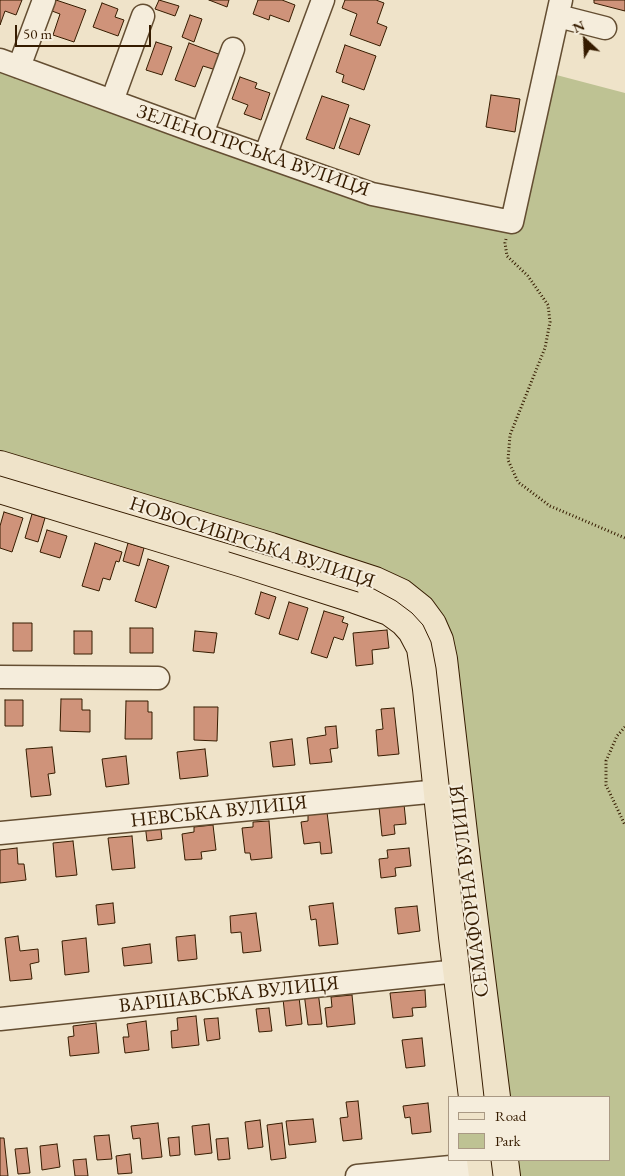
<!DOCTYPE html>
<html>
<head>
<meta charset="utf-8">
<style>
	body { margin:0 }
	#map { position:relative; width:625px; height:1176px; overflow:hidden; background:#efe3c9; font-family:"EB Garamond",serif }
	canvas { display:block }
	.legend { position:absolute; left:448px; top:1096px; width:162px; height:65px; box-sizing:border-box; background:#f5eddc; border:1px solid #a99984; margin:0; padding:6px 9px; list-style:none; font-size:15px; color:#361c00 }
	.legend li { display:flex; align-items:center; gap:10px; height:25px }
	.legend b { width:25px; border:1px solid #a99984 }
	.north { position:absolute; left:560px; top:15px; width:50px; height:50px; -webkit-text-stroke:4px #f5eddc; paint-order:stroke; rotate:335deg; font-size:14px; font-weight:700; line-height:20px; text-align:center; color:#361c00 }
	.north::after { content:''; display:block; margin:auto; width:18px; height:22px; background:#361c00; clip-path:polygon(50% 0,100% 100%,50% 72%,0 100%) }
	.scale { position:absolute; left:15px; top:25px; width:136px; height:22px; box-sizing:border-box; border:2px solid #361c00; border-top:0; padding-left:6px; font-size:15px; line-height:18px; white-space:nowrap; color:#361c00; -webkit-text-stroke:4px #f5eddc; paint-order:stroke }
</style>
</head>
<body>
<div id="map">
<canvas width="625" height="1176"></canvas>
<ul class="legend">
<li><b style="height:6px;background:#efe3c9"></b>Road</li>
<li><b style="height:14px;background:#bec293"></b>Park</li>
</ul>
<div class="north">N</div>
<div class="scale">50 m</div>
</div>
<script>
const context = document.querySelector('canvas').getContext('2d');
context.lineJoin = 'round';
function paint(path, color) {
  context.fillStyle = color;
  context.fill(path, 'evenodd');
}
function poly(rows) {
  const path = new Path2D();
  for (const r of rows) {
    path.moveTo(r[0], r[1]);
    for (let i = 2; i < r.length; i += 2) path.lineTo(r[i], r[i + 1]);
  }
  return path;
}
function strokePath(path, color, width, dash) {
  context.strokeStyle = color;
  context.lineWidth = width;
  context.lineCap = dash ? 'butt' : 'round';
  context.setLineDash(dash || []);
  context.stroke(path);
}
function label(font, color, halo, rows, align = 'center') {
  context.font = font + ' "EB Garamond",serif';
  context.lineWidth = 4;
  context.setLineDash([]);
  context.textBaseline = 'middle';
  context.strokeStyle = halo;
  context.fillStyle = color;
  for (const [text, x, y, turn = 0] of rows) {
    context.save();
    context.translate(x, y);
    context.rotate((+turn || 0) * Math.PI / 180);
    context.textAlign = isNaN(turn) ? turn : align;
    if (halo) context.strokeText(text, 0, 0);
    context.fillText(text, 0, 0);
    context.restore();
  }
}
const green = poly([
	[0,60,202,134,512,222,545,72,625,93,625,1176,472,1176,470,1160,609,1160,609,1097,464,1097,418,662,389,611,0,489]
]);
const building = poly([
	[0,0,22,0,16,15,5,11,0,25,0,0],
	[56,0,86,10,74,42,53,35,60,14,52,11,56,0],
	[159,0,179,6,175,16,155,9,159,0],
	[209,0,229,0,227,7,209,0],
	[258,0,282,0,295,5,289,22,270,15,269,20,253,14,258,0],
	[345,0,376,0,384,3,377,23,387,27,380,46,350,35,357,14,342,8,345,0],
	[594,0,625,0,625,11,594,3,594,0],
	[102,3,118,9,115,17,124,20,118,36,93,27,102,3],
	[190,15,202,19,194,42,182,37,190,15],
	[156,42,172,47,162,75,146,70,156,42],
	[189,43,221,55,216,70,203,66,195,87,175,80,189,43],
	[345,45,376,56,364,90,342,82,344,75,336,72,345,45],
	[240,77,257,83,255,88,270,93,261,120,244,114,248,105,232,99,240,77],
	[491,95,520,99,515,132,486,127,491,95],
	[322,96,349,105,334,149,306,139,322,96],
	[350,118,370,125,359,155,339,148,350,118],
	[4,512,23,518,12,552,0,548,0,526,4,512],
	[32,514,45,518,38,542,25,538,32,514],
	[47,530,67,536,60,558,40,552,47,530],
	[95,543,122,552,119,562,116,561,110,580,103,578,99,591,82,586,95,543],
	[128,543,144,548,139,566,123,561,128,543],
	[148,559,169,566,156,608,135,601,148,559],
	[261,592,276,597,269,619,255,614,261,592],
	[289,602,308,608,298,640,279,634,289,602],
	[324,611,344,617,342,622,348,624,343,640,334,637,327,658,311,653,324,611],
	[13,623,32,623,32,651,13,651,13,623],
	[130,628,153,628,153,653,130,653,130,628],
	[387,630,389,648,372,650,373,664,356,666,353,633,387,630],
	[74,631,92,631,92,654,74,654,74,631],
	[195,631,217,633,214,653,193,651,195,631],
	[61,699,82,699,82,710,90,710,90,732,60,731,61,699],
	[5,700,23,700,23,726,5,726,5,700],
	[126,701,148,701,148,712,152,712,152,739,125,739,126,701],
	[194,707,218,707,217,741,194,740,194,707],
	[394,708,399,754,378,756,376,730,383,729,381,709,394,708],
	[336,726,338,748,330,749,332,762,310,764,307,738,326,735,325,727,336,726],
	[292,739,295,765,273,767,270,742,292,739],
	[52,747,55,773,48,774,51,795,31,797,26,749,52,747],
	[205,749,208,776,180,779,177,752,205,749],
	[126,756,129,784,106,787,102,759,126,756],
	[404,804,406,824,394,825,395,834,382,836,379,807,404,804],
	[327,812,332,853,321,854,320,842,304,844,301,822,308,821,308,814,327,812],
	[269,821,272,858,251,860,250,853,245,853,242,828,253,827,253,822,269,821],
	[160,822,162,839,147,841,145,824,160,822],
	[213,825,216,850,201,852,202,859,185,860,182,834,194,832,194,827,213,825],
	[132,836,135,868,112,870,108,838,132,836],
	[73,841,77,875,56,877,53,843,73,841],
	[17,848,18,864,24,864,26,880,0,883,0,850,17,848],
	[409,848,411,866,395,868,396,876,381,878,379,859,388,858,387,850,409,848],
	[113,903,115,923,98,925,96,905,113,903],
	[333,903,338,944,319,946,316,919,311,920,309,906,333,903],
	[417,906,420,931,398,934,395,908,417,906],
	[256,913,261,951,243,953,241,932,231,933,230,916,256,913],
	[195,935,197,959,178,961,176,937,195,935],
	[18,936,20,951,38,949,39,962,30,964,32,979,10,981,5,938,18,936],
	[86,938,89,972,65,975,62,941,86,938],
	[150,944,152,963,124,966,122,948,150,944],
	[425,990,426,1007,412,1008,413,1016,393,1018,390,993,425,990],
	[318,991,322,1024,308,1025,304,993,318,991],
	[352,995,355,1024,327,1027,325,1008,332,1007,331,997,352,995],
	[299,997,302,1024,286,1026,283,999,299,997],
	[269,1008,272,1031,259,1032,256,1009,269,1008],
	[196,1016,199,1045,172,1048,171,1031,178,1030,177,1018,196,1016],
	[218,1018,220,1039,207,1041,204,1019,218,1018],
	[146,1021,149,1050,125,1053,123,1037,129,1037,127,1024,146,1021],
	[96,1023,99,1053,70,1056,68,1037,74,1036,73,1026,96,1023],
	[422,1038,425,1066,406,1068,402,1040,422,1038],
	[358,1101,362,1139,343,1141,340,1118,348,1117,346,1102,358,1101],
	[428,1103,431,1132,412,1134,410,1117,405,1118,403,1106,428,1103],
	[313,1119,316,1142,289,1145,286,1121,313,1119],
	[260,1120,263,1147,248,1149,245,1122,260,1120],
	[158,1123,162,1157,142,1159,140,1138,133,1139,131,1126,158,1123],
	[282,1123,286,1158,271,1160,267,1125,282,1123],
	[209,1124,212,1153,195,1155,192,1126,209,1124],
	[109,1135,112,1159,97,1160,94,1136,109,1135],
	[179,1137,180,1155,170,1156,168,1138,179,1137],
	[0,1138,4,1138,8,1176,0,1176,0,1138],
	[228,1138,230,1159,218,1160,216,1139,228,1138],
	[57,1144,60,1167,42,1170,40,1146,57,1144],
	[27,1148,30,1173,18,1174,15,1149,27,1148],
	[130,1154,132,1173,118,1174,116,1156,130,1154],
	[86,1159,88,1176,75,1176,73,1160,86,1159]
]);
const path = poly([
	[506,239,505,243,507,256,528,276,548,305,550,322,545,348,510,435,508,460,518,482,550,506,625,538],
	[625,727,617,736,606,761,606,785,625,825]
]);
const minor = poly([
	[558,16,605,28],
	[0,60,202,134,372,194,512,222,561,0],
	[19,67,44,0],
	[112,101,143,16],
	[202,134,233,49],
	[265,156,323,0],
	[0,677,158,678],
	[0,833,439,791],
	[0,1019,458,971],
	[357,1176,482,1164]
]);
const major = poly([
	[0,465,271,547,375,581,401,593,421,609,432,624,439,640,443,659,466,859,496,1097],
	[0,489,243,563,355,599,389,611,404,622,412,631,421,648,427,689,453,937,473,1097],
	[481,1160,483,1176],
	[504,1160,506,1176]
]);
const tram = poly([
	[0,476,293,563,374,589,396,601,412,613,423,625,431,642,436,668,484,1097],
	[229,552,358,592],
	[491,1160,493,1176]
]);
const streetNames = [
	["ЗЕЛЕНОГІРСЬКА ВУЛИЦЯ",253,151,19],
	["НОВОСИБІРСЬКА ВУЛИЦЯ",252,543,18],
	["НЕВСЬКА ВУЛИЦЯ",219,812,-6],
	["СЕМАФОРНА ВУЛИЦЯ",470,891,-97],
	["ВАРШАВСЬКА ВУЛИЦЯ",229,995,-6]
];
paint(green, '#bec293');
paint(building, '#cf937a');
strokePath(building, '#361c00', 1);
strokePath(minor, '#644e32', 25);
strokePath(major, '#361c00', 30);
strokePath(path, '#361c00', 3, [1, 2.5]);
strokePath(minor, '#f5eddc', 22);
strokePath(major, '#efe3c9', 28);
strokePath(tram, '#361c00', 1);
label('20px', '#361c00', '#f5eddc', streetNames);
</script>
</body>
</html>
